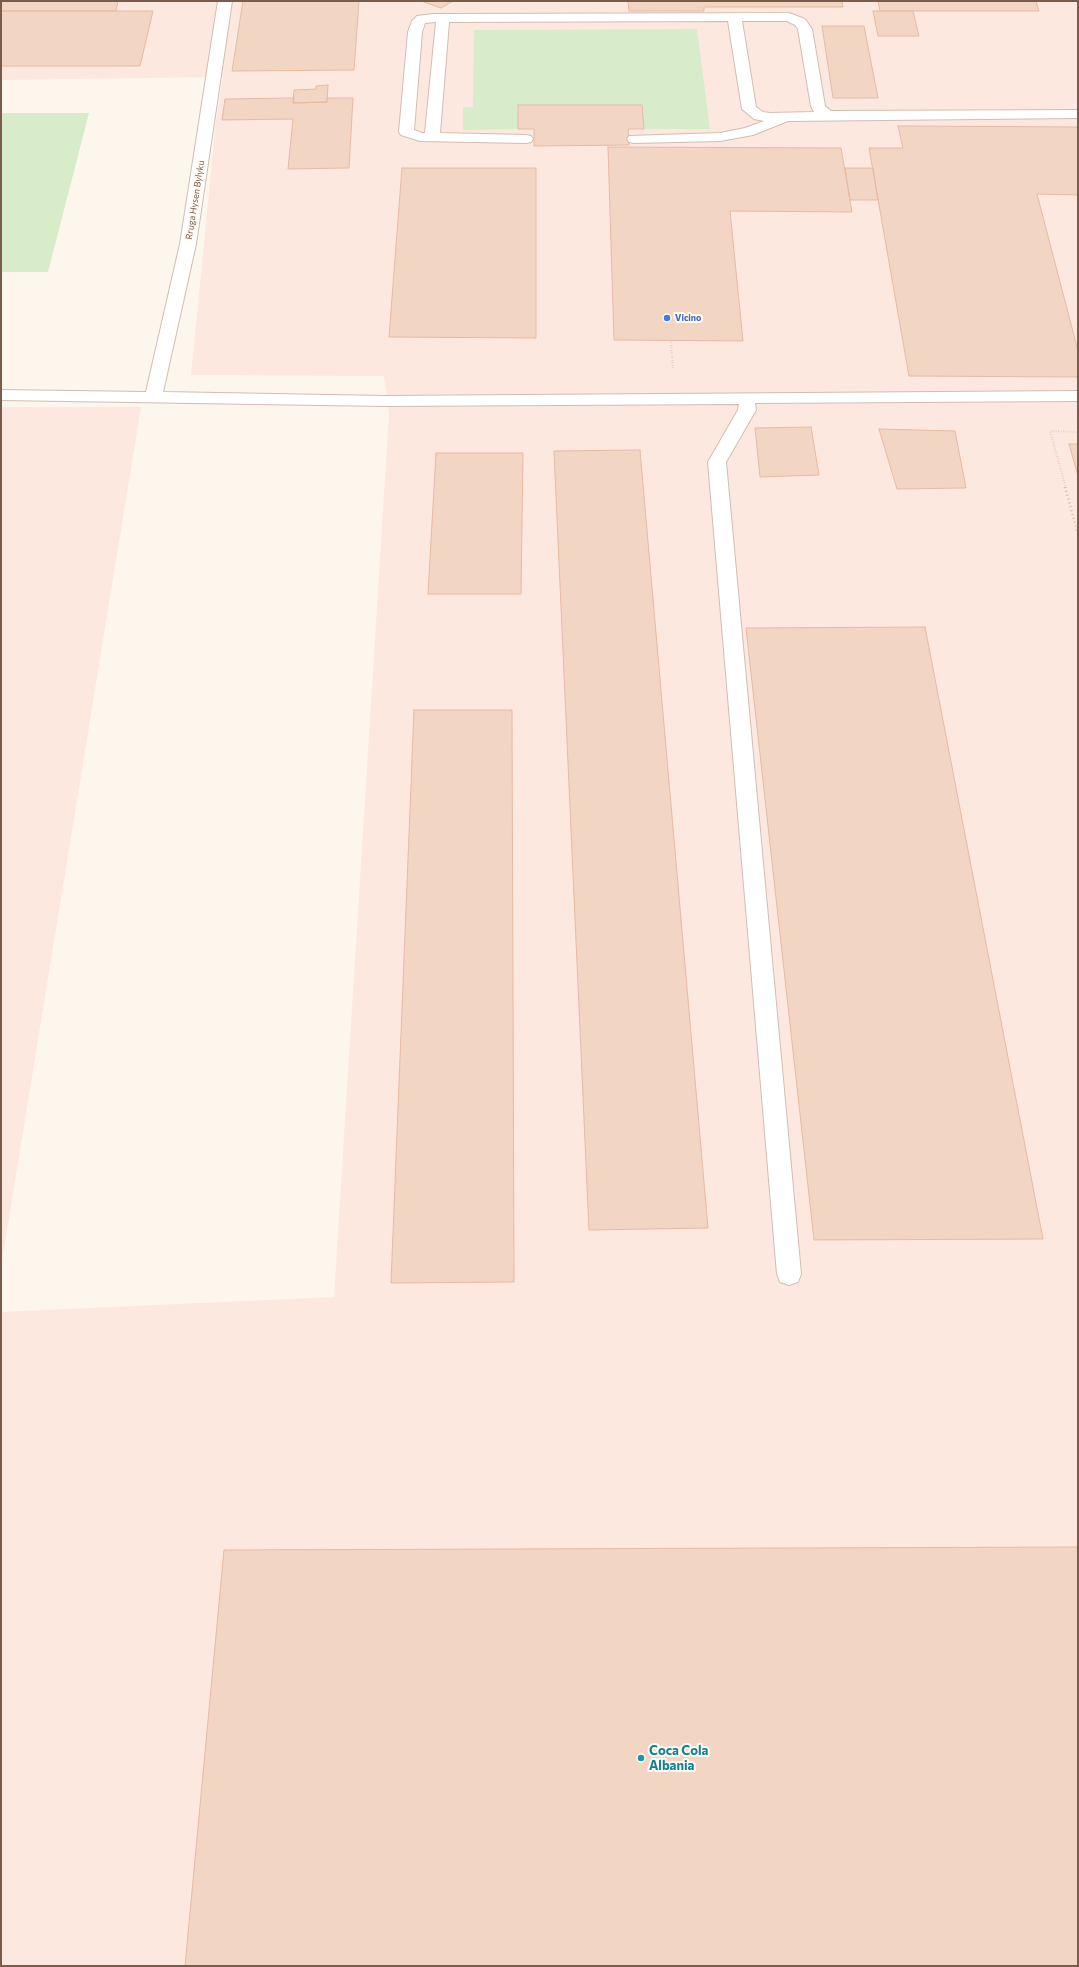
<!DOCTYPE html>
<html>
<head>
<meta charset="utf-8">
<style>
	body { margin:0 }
	#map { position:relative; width:1079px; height:1967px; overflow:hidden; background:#fdf6ec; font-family:Commissioner,sans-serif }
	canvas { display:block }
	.frame { position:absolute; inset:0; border:2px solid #7a5c4d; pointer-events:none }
</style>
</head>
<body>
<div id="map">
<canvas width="1079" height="1967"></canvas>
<div class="frame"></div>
</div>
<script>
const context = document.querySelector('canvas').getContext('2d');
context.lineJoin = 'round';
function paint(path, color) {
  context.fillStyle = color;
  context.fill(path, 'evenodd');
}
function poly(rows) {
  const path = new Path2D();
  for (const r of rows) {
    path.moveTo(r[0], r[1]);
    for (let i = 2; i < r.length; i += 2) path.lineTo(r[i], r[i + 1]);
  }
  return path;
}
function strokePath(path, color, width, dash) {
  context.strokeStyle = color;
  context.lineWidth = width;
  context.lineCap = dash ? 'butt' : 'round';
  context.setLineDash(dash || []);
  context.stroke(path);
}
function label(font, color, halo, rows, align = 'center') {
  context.font = font + ' Commissioner,sans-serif';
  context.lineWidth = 4;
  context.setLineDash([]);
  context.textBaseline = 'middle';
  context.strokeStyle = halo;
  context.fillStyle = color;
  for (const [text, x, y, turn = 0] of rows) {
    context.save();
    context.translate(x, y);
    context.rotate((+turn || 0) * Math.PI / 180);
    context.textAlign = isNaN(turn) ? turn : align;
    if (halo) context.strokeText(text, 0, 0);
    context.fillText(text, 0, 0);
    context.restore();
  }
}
const commercial = poly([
	[1,1,1078,1,1078,1966,1,1966,1,1312,334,1297,389,414,384,376,191,375,216,121,223,77,1,80],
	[1,407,141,407,1,1267]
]);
const green = poly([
	[697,29,710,129,644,129,642,105,518,105,518,129,463,130,463,107,473,107,474,30],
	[1,113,89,113,48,272,1,272]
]);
const building = poly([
	[1,1,118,1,116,11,1,11,1,1],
	[243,1,359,1,354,70,232,71,243,1],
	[421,1,453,1,441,8,421,1],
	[628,1,842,1,843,7,704,7,704,11,629,11,628,1],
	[878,1,1036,1,1039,11,880,11,878,1],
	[1,11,153,11,140,66,1,66,1,11],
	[873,11,913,11,919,36,878,36,873,11],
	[822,26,864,26,878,98,833,98,822,26],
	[328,85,327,102,293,103,294,90,316,89,316,86,328,85],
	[294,98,293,103,327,102,327,98,353,98,349,168,288,169,293,119,222,120,225,99,294,98],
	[518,105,642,105,644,129,628,129,629,145,534,146,534,129,518,129,518,105],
	[898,126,1078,127,1078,195,1037,194,1078,351,1078,377,909,376,869,148,903,148,898,126],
	[608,147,841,148,852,212,730,211,743,341,614,340,608,147],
	[402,168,536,168,536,338,389,337,402,168],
	[845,168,873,168,878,200,850,200,845,168],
	[811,427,819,475,760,477,755,428,811,427],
	[879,429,955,431,966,488,897,489,879,429],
	[1069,444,1078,444,1078,476,1069,444],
	[640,450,708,1228,589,1230,554,451,640,450],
	[436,453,523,453,521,594,428,594,436,453],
	[925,627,1043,1239,814,1240,746,628,925,627],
	[414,710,512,710,514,1282,391,1283,414,710],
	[1078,1547,1078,1966,185,1966,224,1550,1078,1547]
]);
const pathFar1 = poly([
	[671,340,673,368],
	[1066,488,1050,431,1078,432]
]);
const path = poly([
	[1065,487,1078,534]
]);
const minor = poly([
	[218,1,232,1,196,244,163,392,384,396,1078,391,1078,401,755,403,756,410,726,462,801,1274,798,1282,789,1285,780,1282,777,1274,708,462,738,410,739,404,384,406,1,400,1,390,146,392,180,244,218,1],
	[789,13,805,19,812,29,825,106,831,111,1078,110,1078,118,788,121,753,135,720,141,634,143,629,142,627,139,629,136,720,133,745,128,764,121,754,119,742,109,728,21,449,22,440,133,526,135,531,136,533,139,531,142,526,143,420,141,401,135,399,132,408,32,412,21,417,16,433,14,789,13],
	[742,21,787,21,795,25,798,29,811,106,814,112,770,113,763,112,756,107,742,21],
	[436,22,425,133,422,133,414,130,422,32,425,23,436,22]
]);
const markers = [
	[667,318,4,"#3f7fe0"],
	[641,1758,4,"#0f9aa8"]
];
const farStreetnames = [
	["Rruga Hysen Bylyku",195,200,-81]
];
const farShopnames = [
	["Vicino",675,318]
];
const nearCulturenames = [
	["Coca Cola",649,1751],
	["Albania",649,1766]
];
paint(commercial, '#fde8e0');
paint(green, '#d8ecc9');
paint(building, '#f3d5c3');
strokePath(building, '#e6bba3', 1);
strokePath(minor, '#d1beb0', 2);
strokePath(pathFar1, '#d9b8a5', 2, [0.5, 2]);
strokePath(path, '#d9b8a5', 2.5, [1, 3]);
paint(minor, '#fff');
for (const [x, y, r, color] of markers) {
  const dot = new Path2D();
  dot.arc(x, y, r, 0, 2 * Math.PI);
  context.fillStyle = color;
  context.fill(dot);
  strokePath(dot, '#fffaf3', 1.5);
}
label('9px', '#7a5c4d', '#fffaf3', farStreetnames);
label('bold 9px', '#366cbe', '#fffaf3', farShopnames, 'left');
label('bold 13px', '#0d838f', '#fffaf3', nearCulturenames, 'left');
</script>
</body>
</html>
